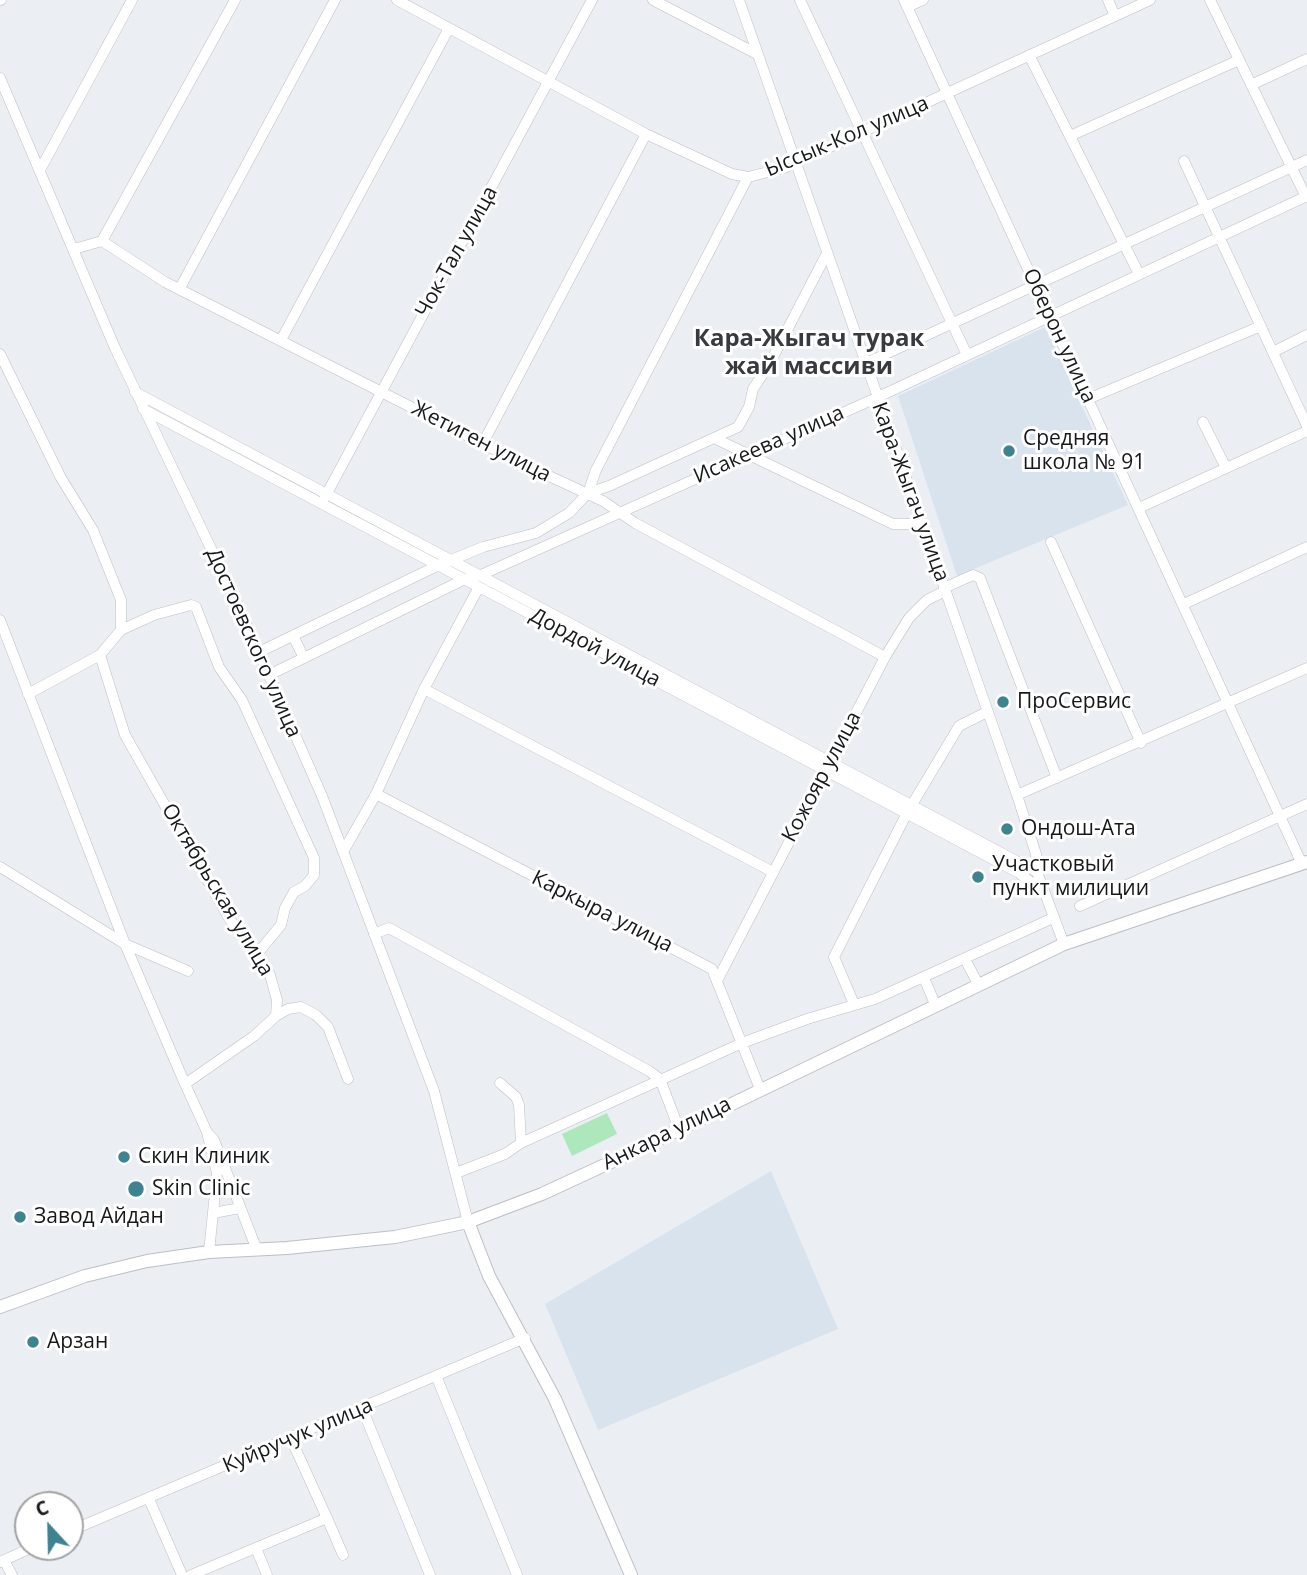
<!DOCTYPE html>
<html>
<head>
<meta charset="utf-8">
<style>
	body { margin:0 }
	#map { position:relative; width:1307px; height:1575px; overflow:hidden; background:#ebeff4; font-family:"Open Sans",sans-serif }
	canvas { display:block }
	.north { position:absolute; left:14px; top:1491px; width:70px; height:70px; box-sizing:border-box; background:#fff; border:2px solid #a2a3a3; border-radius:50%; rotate:338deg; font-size:19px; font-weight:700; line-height:28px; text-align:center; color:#17181a }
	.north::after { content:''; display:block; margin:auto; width:24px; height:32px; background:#3e8390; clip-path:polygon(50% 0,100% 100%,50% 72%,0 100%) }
</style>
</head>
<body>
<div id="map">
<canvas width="1307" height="1575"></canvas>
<div class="north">С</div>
</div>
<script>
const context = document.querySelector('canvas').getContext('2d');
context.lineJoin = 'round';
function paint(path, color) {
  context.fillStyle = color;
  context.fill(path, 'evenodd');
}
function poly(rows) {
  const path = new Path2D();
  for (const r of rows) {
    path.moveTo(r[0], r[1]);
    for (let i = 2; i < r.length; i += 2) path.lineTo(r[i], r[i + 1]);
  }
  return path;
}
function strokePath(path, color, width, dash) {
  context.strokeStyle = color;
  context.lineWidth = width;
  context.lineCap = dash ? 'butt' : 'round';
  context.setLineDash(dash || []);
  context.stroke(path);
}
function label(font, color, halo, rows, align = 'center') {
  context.font = font + ' "Open Sans",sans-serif';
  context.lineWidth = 6;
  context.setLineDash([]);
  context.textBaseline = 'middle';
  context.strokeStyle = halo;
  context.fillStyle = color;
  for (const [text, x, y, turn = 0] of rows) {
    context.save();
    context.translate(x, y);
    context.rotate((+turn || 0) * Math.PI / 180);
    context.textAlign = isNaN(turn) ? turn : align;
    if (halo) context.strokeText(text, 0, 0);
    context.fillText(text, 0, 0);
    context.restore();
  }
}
const built = poly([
	[1045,327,1128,505,957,576,898,396],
	[771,1171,838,1329,598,1430,545,1304]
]);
const green = poly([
	[607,1113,617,1134,572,1156,562,1134]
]);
const minor = poly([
	[0,0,1,0],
	[397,0,646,134,732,174,748,177,784,168,1150,0],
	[653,0,757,54],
	[739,0,1017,795,1036,854,1037,872,1064,944],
	[800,0,967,355],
	[904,0,1302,864],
	[1108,0,1115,16],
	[1210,0,1306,197],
	[907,7,923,0],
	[1029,55,1139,274],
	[0,78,115,348,238,605,322,796,434,1091,468,1222],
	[1251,85,1307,59],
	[1070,136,1239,60],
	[1184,161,1307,426],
	[40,170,132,0],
	[102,241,235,0],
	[74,249,102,241,165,282,521,463,603,501,635,523,885,657],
	[180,288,335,0],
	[281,340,448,30],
	[1273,352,1307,335],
	[0,354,61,478,93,530,121,600,121,630],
	[864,364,1307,160],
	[135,392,1037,872],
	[1088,399,1261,326],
	[143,409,1019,873,1044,892],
	[1203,422,1226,468],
	[714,438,893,524,921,524],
	[483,443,646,134],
	[588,493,596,470,748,177],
	[325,497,592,0],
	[1139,508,1307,431],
	[1051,542,1141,743],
	[944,588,973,575,980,578,1057,778],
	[1184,604,1307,547],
	[0,620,125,944,185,1084,207,1132,214,1140,257,1250],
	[294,638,304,658],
	[259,652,439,565,483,547,536,533,569,513,588,493,609,486,738,427,749,407,753,389,770,363,826,255],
	[100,655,125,735,229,918,270,975,277,1000,276,1016,254,1036,185,1084],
	[269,675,465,579,481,575,876,398,1307,196],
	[424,689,773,872],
	[28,694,100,655,121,630,154,615,191,605,196,607,219,667,242,700,314,858,314,875,305,886,294,892,285,908,281,925,257,954],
	[376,794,712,969,760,1089],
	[1017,795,1307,668],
	[343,852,376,794,424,689,479,587],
	[0,867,125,944,188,971],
	[1080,906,1307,804],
	[374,934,389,928,649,1071,660,1079,679,1129],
	[965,959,978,984],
	[924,978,935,1004],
	[718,979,885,657,909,618,927,600,945,591],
	[854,1004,834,957,907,813,959,726,987,712],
	[276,1016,288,1009,301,1007,316,1015,328,1027,348,1079],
	[500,1083,516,1097,519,1105,521,1143],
	[207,1132,217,1173,209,1252],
	[456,1173,505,1154,521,1143,742,1043,807,1019,875,999,1053,918],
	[213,1213,240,1208],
	[437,1378,517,1575],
	[362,1408,430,1575],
	[149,1499,182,1575],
	[327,1518,343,1555],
	[70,1531,525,1338],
	[256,1548,267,1575],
	[4,1560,12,1575],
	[0,1562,33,1547],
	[191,1575,327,1518,291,1439]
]);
const major = poly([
	[468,1222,489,1276,555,1399,631,1575],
	[0,1307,85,1276,147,1261,209,1252,287,1248,395,1237,468,1222,542,1194,624,1156,1064,944,1307,862]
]);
const markers = [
	[1009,451,7,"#3e8390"],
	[1003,702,7,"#3e8390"],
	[1007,829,7,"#3e8390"],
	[978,877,7,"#3e8390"],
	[124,1157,7,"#3e8390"],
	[136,1189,9,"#3e8390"],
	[20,1217,7,"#3e8390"],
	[33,1342,7,"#3e8390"]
];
const streetNames = [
	["Ыссык-Кол улица",847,137,-23],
	["Чок-Тал улица",457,252,-61],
	["Оберон улица",1059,336,65],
	["Жетиген улица",481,442,27],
	["Исакеева улица",769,445,-24],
	["Кара-Жыгач улица",910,492,70],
	["Достоевского улица",253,643,66],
	["Дордой улица",595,648,28],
	["Кожояр улица",822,777,-62],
	["Октябрьская улица",217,890,59],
	["Каркыра улица",602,912,27],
	["Анкара улица",667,1134,-26],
	["Куйручук улица",298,1436,-23]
];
const poiNames = [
	["Средняя",1023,439],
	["школа № 91",1023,463],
	["ПроСервис",1017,702],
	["Ондош-Ата",1021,829],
	["Участковый",992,865],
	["пункт милиции",992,889],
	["Скин Клиник",138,1157],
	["Skin Clinic",152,1189],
	["Завод Айдан",34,1217],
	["Арзан",47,1342]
];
const quarterNames = [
	["Кара-Жыгач турак",809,339],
	["жай массиви",809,367]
];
paint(built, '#d9e3ee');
paint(green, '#ade8bc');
strokePath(minor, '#bbbfc4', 11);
strokePath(major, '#bbbfc4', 14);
strokePath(minor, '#fff', 10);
strokePath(major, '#fff', 12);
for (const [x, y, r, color] of markers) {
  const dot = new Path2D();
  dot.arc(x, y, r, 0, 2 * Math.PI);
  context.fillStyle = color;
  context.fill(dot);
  strokePath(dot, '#fff', 2.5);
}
label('21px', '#17181a', '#fff', streetNames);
label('21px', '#17181a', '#fff', poiNames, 'left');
label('bold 24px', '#373a3e', '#fff', quarterNames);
</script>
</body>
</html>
